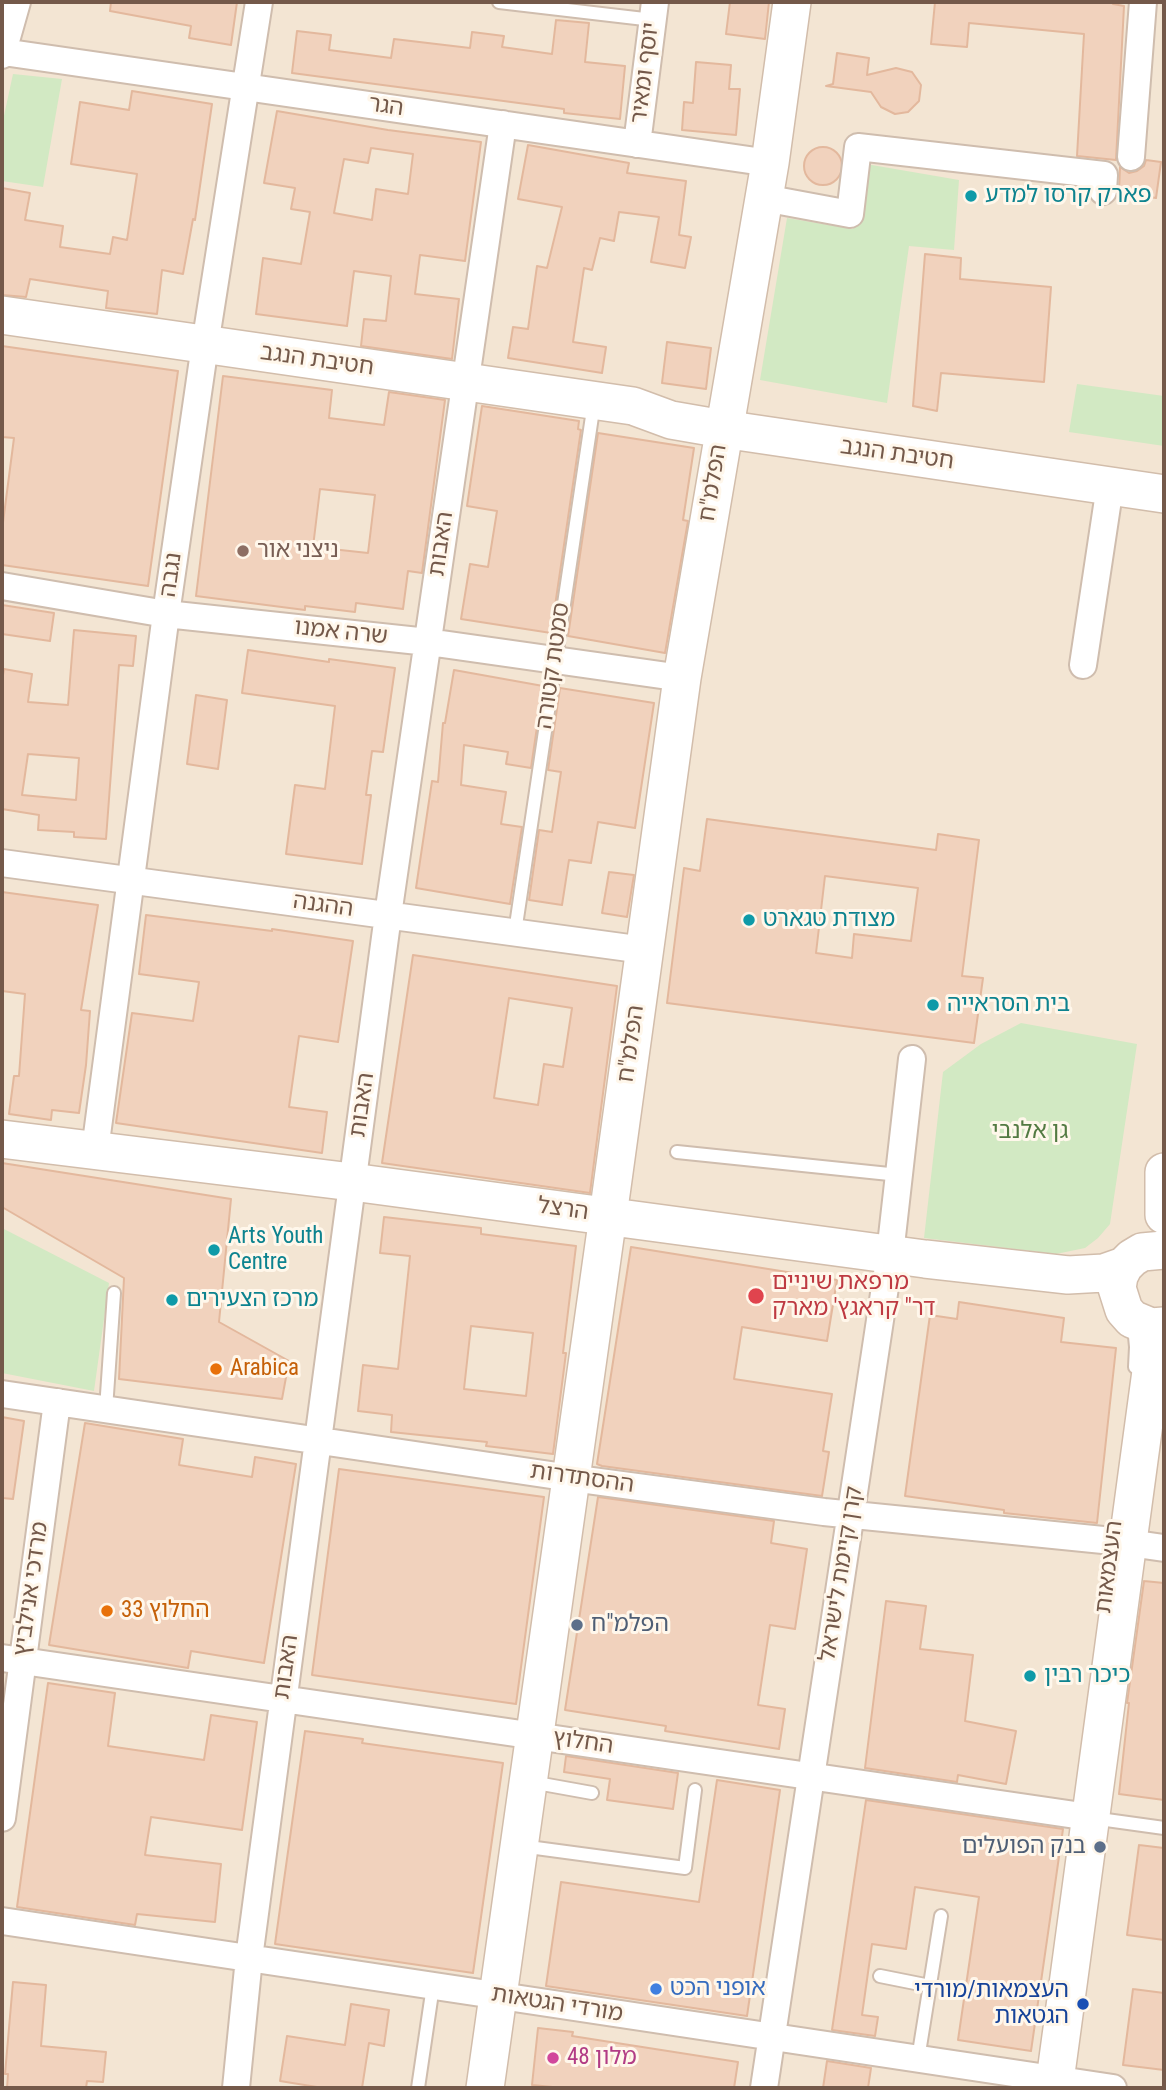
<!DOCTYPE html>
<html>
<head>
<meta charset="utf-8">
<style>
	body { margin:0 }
	#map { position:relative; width:1166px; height:2090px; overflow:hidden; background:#fcf3e5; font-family:"Roboto Condensed",sans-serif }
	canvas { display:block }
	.frame { position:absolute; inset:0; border:4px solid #74594a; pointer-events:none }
</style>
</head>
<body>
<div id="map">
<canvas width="1166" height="2090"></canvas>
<div class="frame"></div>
</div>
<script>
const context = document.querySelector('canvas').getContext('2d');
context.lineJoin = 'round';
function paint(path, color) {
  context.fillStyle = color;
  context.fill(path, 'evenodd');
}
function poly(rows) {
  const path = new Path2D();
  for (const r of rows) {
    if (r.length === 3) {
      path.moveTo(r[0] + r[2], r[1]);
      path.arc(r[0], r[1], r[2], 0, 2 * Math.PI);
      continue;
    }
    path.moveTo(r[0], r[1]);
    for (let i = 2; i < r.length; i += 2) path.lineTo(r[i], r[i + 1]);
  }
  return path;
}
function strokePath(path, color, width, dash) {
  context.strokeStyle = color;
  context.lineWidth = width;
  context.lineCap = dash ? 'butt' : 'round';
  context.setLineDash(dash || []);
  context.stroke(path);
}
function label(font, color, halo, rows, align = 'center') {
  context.font = font + ' "Roboto Condensed","Noto Sans Hebrew",sans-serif';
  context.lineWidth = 6;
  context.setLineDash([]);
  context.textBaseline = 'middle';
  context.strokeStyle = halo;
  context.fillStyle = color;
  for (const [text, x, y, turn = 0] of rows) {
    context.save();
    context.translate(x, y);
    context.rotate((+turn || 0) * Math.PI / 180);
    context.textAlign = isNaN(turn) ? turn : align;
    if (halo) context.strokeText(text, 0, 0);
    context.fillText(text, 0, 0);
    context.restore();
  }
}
const residential = poly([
	[2,2,1164,2,1164,2088,2,2088]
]);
const green = poly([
	[13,74,62,79,43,187,2,181,2,125],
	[866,164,959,180,954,250,909,246,887,403,760,380,787,218,853,229],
	[1077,384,1164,396,1164,446,1069,432],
	[1021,1023,1137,1044,1110,1224,1098,1238,1085,1248,1056,1254,924,1238,943,1072,981,1044],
	[2,1228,109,1283,94,1391,2,1373]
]);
const building = poly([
	[111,2,237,2,231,45,189,38,191,26,110,11,111,2],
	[730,2,769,2,765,39,726,34,730,2],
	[935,2,1113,2,1113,4,1124,6,1116,160,1077,156,1084,34,969,23,967,47,931,44,935,2],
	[556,20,589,23,585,62,625,66,620,119,564,113,564,109,292,73,297,31,331,35,329,50,391,58,394,39,470,48,472,32,504,36,502,47,552,54,556,20],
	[837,53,869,58,867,75,896,68,912,72,921,85,919,101,908,112,895,114,881,107,871,92,826,86,833,84,837,53],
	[696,62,731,65,729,89,740,89,736,135,682,130,684,102,693,103,696,62],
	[132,91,212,104,195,220,193,219,183,274,162,270,157,314,106,308,108,291,30,279,26,297,2,295,2,188,30,193,25,220,63,226,60,247,110,254,113,237,127,240,137,174,71,164,80,102,129,110,132,91],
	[277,111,388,130,481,142,465,261,420,255,415,294,459,299,452,359,361,346,364,319,386,321,391,276,354,271,347,326,256,314,263,258,301,264,310,212,291,209,295,188,264,183,277,111],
	[371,148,413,154,408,194,376,189,372,220,334,213,344,159,368,163,371,148],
	[528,145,629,163,627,173,686,181,679,235,691,237,685,268,651,262,659,217,619,212,614,241,600,238,592,270,584,268,573,342,606,347,602,373,508,358,513,327,528,329,537,266,547,268,562,207,518,199,528,145],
	[823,166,19],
	[1146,160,1161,162,1156,198,1119,192,1120,167,1129,173,1137,171,1144,166,1146,160],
	[925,254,961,258,960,279,1051,287,1044,382,941,373,937,411,913,406,925,254],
	[667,342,711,348,706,389,662,383,667,342],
	[2,346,178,371,148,586,2,565,2,530,14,438,2,437,2,346],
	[223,376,332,390,329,418,384,425,389,392,445,400,422,573,408,571,403,609,356,603,355,612,305,606,305,610,196,596,223,376],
	[320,489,375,495,368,553,313,547,320,489],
	[482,406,579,421,578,429,581,430,551,633,461,619,470,564,488,567,497,511,467,506,482,406],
	[598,433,694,448,683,520,688,521,665,653,568,636,598,433],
	[2,605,54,613,50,641,2,634,2,605],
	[74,630,136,636,133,666,119,665,106,839,74,837,74,832,38,830,39,815,2,809,2,681,4,669,32,674,28,702,68,705,74,630],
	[28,754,79,758,76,800,22,795,28,754],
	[248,650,329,662,329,659,395,668,383,752,372,751,366,795,371,795,362,864,286,854,295,785,325,789,335,706,242,693,248,650],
	[454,670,543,686,531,768,506,764,508,752,464,745,461,785,506,792,501,824,522,827,510,904,416,888,432,781,438,782,443,723,445,723,454,670],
	[560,688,654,703,635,828,598,822,591,863,569,860,562,905,529,900,539,830,552,832,561,772,548,770,560,688],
	[196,695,227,700,218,769,187,764,196,695],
	[707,819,936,850,938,834,979,840,962,976,983,978,974,1043,667,1003,684,868,700,871,707,819],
	[825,876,918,888,911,941,854,934,852,958,816,953,825,876],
	[609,872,634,875,627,917,602,913,609,872],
	[2,892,98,905,81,1010,90,1011,86,1065,79,1113,52,1110,51,1120,9,1114,14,1076,19,1076,25,994,2,991,2,892],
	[146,915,272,931,272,929,353,941,338,1042,299,1036,289,1107,327,1112,322,1153,116,1123,132,1013,193,1021,199,982,139,974,146,915],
	[413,955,617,986,590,1193,382,1163,413,955],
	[509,998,572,1008,563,1067,544,1064,538,1105,494,1098,509,998],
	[2,1163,231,1199,219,1322,289,1361,282,1399,119,1379,124,1278,2,1207,2,1163],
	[384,1217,481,1228,481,1234,576,1246,563,1353,566,1353,553,1454,486,1446,487,1442,391,1432,392,1415,358,1411,363,1365,398,1369,410,1256,380,1253,384,1217],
	[471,1326,533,1333,526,1396,464,1389,471,1326],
	[631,1247,837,1280,827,1341,742,1327,734,1379,832,1394,823,1451,829,1452,822,1496,602,1466,597,1464,631,1247],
	[959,1302,1064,1318,1061,1342,1116,1348,1097,1523,1004,1513,1004,1510,905,1496,930,1315,957,1319,959,1302],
	[2,1417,24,1421,13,1499,2,1498,2,1417],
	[85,1423,183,1439,179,1465,252,1477,255,1457,296,1464,264,1663,191,1651,188,1668,49,1645,85,1423],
	[339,1469,544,1497,516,1704,312,1675,339,1469],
	[598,1497,774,1521,771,1543,807,1549,795,1629,770,1625,758,1705,785,1709,779,1749,665,1731,666,1726,565,1710,598,1497],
	[1144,1581,1164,1583,1164,1800,1119,1794,1129,1703,1127,1703,1144,1581],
	[886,1601,926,1606,920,1649,973,1655,965,1721,1016,1731,1006,1784,958,1775,957,1782,865,1768,886,1601],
	[48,1683,115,1693,108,1746,204,1760,211,1715,257,1722,242,1830,151,1817,145,1855,221,1864,215,1922,137,1914,135,1925,17,1907,48,1683],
	[305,1731,363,1739,362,1743,503,1763,473,1973,275,1944,305,1731],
	[566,1756,678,1773,673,1809,607,1800,610,1779,564,1772,566,1756],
	[717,1780,780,1790,747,2016,546,1986,561,1882,699,1902,717,1780],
	[866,1800,1063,1829,1031,2051,958,2040,979,1897,915,1887,906,1949,872,1944,862,2015,878,2017,875,2036,832,2030,866,1800],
	[1139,1845,1164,1848,1164,1940,1127,1935,1139,1845],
	[13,1982,46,1985,41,2046,106,2052,103,2082,87,2081,86,2088,7,2088,8,2074,5,2074,13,1982],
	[1133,1989,1164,1993,1164,2070,1123,2065,1133,1989],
	[351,2004,389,2010,384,2046,369,2043,362,2088,323,2088,280,2081,287,2036,345,2045,351,2004],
	[538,2028,573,2032,572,2036,738,2062,734,2088,563,2088,532,2085,538,2028],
	[827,2061,871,2068,868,2088,823,2088,827,2061]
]);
const lane = poly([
	[499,2,653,20],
	[515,932,594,403],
	[677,1152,899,1175],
	[1134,1326,1136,1347,1135,1367],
	[106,1409,114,1293],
	[531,1782,592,1793],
	[1092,1818,1164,1828],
	[521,1846,685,1868,695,1790],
	[880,1976,930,1986],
	[918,2059,941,1916],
	[418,2088,433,1986]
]);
const street = poly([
	[3,52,770,163],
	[2,55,17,2],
	[637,144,655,2],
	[1131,157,1143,2],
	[764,198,850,214,858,147,1104,175,1103,191],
	[2,586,166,614,428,642,682,678],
	[1083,665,1110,486],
	[2,863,644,950],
	[95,1150,166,614,205,345,259,2],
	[2,1394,571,1478,824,1512,1113,1541],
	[1129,1543,1164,1548],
	[2,1658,1089,1817],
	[2,1818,57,1402],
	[2,1921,1113,2088],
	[236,2088,249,1958,388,915,503,124],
	[764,2088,890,1254,912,1059]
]);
const secondary = poly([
	[2,315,633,406,671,420,723,429,1164,494],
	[2,1139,352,1182,925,1259,1068,1275,1104,1273,1124,1266],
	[1164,1172,1164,1215],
	[1164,1250,1142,1252,1132,1258,1124,1266,1119,1276,1117,1288,1124,1310,1132,1319,1151,1327,1164,1326],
	[485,2088,608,1216,682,678,770,163,792,2],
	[1054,2088,1152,1364,1156,1349,1164,1334]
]);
const markers = [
	[971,196,7,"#0f9aa8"],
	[243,551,7,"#8d6e63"],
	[749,920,7,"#0f9aa8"],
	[933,1005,7,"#0f9aa8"],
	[214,1250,7,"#0f9aa8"],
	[756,1296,9,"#e0444e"],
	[172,1300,7,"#0f9aa8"],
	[216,1369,7,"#e8710a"],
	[107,1611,7,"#e8710a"],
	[577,1625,7,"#5c6f8a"],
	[1030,1676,7,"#0f9aa8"],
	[1100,1847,7,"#5c6f8a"],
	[656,1989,7,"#3f7fe0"],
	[1083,2004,7,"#1a4fb4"],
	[553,2058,7,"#d1479c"]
];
const streetNames = [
	["יוסף ומאיר",646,73,-83],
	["הגר",386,107,8],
	["חטיבת הנגב",317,361,8],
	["חטיבת הנגב",897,455,8],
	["הפלמ\"ח",714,483,-81],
	["האבות",442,544,-82],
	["נגבה",172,575,-82],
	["שרה אמנו",341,633,6],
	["סמטת קטורה",554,666,-82],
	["ההגנה",323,906,8],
	["הפלמ\"ח",632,1044,-82],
	["האבות",363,1105,-82],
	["הרצל",563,1210,8],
	["ההסתדרות",582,1479,8],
	["העצמאות",1110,1567,-83],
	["קרן קיימת לישראל",842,1574,-81],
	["מרדכי אנילביץ",32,1589,-82],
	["האבות",287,1667,-82],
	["החלוץ",583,1743,8],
	["מורדי הגטאות",557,2005,9]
];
const cultureNames = [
	["פארק קרסו למדע",985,196],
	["מצודת טגארט",763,920],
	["בית הסראייה",947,1005],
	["Arts Youth",228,1237],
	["Centre",228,1263],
	["מרכז הצעירים",186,1300],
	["כיכר רבין",1044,1676]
];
const educationNames = [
	["ניצני אור",257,551]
];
const parkNames = [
	["גן אלנבי",1030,1132]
];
const healthNames = [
	["מרפאת שיניים",772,1283],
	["דר\" קראגץ' מארק",772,1309]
];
const foodNames = [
	["Arabica",230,1369],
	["החלוץ 33",121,1611]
];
const serviceNames = [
	["הפלמ\"ח",591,1625],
	["בנק הפועלים",1086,1847,"right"]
];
const shopNames = [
	["אופני הכט",670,1989]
];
const transitNames = [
	["העצמאות/מורדי",1069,1991],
	["הגטאות",1069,2017]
];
const hotelNames = [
	["מלון 48",567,2058]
];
paint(residential, '#f3e5d3');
paint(green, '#d2e9c3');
paint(building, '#f1d2bd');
strokePath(building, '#e3b89d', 2);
strokePath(lane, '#cfbdae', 16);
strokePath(street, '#cfbdae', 30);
strokePath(secondary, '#d2bdab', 40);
strokePath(lane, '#fff', 12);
strokePath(street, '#fff', 26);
strokePath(secondary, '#fff', 37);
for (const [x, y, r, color] of markers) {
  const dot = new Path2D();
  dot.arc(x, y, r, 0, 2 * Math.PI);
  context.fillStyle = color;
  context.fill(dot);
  strokePath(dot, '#fff7eb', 2.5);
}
label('23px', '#74594a', '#fff7eb', streetNames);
label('23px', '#0d838f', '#fff7eb', cultureNames, 'left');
label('23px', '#785e54', '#fff7eb', educationNames, 'left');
label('23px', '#537a42', '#fff7eb', parkNames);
label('23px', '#be3a42', '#fff7eb', healthNames, 'left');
label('23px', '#c56008', '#fff7eb', foodNames, 'left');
label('23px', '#4e5e75', '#fff7eb', serviceNames, 'left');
label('23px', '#366cbe', '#fff7eb', shopNames, 'left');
label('23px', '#164399', '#fff7eb', transitNames, 'right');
label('23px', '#b23c85', '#fff7eb', hotelNames, 'left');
</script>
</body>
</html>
